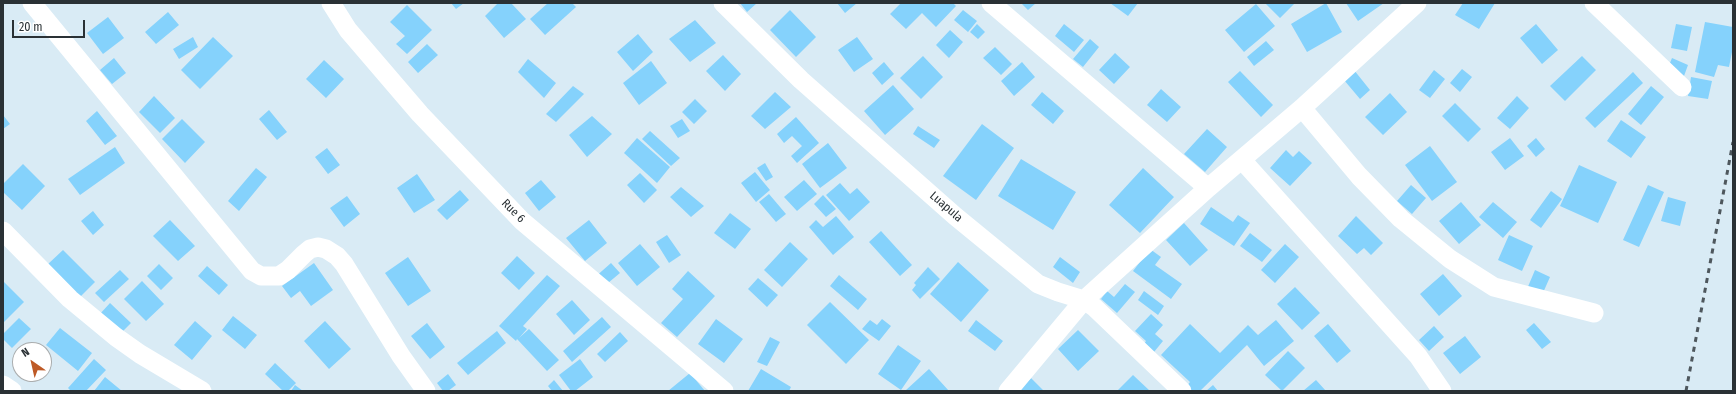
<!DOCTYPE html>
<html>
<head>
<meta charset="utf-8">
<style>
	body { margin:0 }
	#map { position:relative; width:1736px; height:394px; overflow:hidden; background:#d9ebf5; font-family:"Fira Sans Condensed",sans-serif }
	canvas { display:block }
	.frame { position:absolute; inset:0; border:4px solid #2a3135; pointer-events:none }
	.north { position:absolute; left:12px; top:342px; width:40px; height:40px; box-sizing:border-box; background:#fff; border:1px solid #aaadae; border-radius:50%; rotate:326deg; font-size:11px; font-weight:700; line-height:16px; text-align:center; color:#2a3135 }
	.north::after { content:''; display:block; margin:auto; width:14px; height:18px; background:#be5a26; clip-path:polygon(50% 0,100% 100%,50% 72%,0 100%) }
	.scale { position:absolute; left:12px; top:20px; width:73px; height:18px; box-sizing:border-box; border:2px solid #2a3135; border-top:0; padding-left:5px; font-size:12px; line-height:14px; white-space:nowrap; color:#2a3135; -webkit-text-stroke:3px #fff; paint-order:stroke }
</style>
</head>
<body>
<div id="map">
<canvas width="1736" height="394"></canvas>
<div class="frame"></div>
<div class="north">N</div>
<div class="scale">20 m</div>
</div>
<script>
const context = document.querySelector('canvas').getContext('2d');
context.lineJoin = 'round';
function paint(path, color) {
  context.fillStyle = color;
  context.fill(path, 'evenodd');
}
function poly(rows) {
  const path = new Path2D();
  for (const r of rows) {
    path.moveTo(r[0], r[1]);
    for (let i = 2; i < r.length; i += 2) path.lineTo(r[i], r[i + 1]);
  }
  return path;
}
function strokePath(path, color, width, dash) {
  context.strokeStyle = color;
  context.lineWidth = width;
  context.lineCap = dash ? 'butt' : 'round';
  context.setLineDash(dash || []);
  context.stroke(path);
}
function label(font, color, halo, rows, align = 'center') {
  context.font = font + ' "Fira Sans Condensed",sans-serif';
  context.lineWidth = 3;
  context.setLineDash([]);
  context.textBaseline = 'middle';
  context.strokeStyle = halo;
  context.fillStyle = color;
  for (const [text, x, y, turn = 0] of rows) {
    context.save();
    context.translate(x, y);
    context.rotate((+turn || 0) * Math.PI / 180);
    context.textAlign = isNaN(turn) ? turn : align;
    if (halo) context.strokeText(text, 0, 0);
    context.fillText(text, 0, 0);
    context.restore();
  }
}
const building = poly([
	[451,3,464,3,456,9],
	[498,3,511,3,526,19,504,38,485,16],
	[548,3,572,3,576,7,545,35,530,19],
	[740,3,757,3,747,12],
	[837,3,857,3,845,13],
	[901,3,953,3,956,6,936,27,922,13,906,29,890,14],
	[1021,3,1036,3,1028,10],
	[1110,3,1138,3,1128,16],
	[1265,3,1295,3,1280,18],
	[1326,3,1342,32,1307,52,1291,24],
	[1346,3,1384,3,1358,21],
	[1463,3,1495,3,1479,29,1455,15],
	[1256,4,1275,26,1244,52,1225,30],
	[407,5,432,30,407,54,396,44,405,36,390,22],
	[790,10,816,37,796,57,770,30],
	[963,10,977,21,968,32,954,20],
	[168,12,179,25,156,44,145,32],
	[108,17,124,38,103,54,87,33],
	[695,20,716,43,690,62,669,39],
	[1705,22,1733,27,1733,47,1729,67,1718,65,1714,77,1695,72],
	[977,24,985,32,978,39,970,32],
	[1064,24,1084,40,1074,52,1055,36],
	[1536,24,1558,50,1542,64,1520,38],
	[1676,24,1692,27,1687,51,1671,48],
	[950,30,963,42,949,58,936,45],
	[638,34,653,52,633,71,617,52],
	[193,37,198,47,179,59,173,49],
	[213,37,233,56,200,89,181,70],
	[857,37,873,59,854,72,838,50],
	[1090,39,1099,47,1083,67,1073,59],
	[1266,41,1274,50,1254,66,1247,57],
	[427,44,438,55,418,73,408,62],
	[995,47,1012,64,1001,75,983,58],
	[1115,53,1130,67,1114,84,1099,70],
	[723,55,741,74,725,91,706,71],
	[923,56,943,77,921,99,900,78],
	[1582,56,1596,70,1565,101,1550,86],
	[114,58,126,73,112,84,100,70],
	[1672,58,1688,65,1684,76,1667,70],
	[528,59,556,83,544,98,518,72],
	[324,60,344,79,326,98,306,79],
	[651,61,667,83,639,105,623,83],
	[884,62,894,74,882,85,872,73],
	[1022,62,1035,77,1014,96,1001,81],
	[1462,69,1472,77,1460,92,1450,83],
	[1354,70,1370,90,1360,99,1344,80],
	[1434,70,1445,79,1430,98,1419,90],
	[1240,71,1273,105,1261,117,1228,82],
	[1633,72,1643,83,1595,128,1585,118],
	[1691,77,1712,81,1708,99,1688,96],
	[893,85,914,109,885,135,864,111],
	[573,86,584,94,556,122,546,114],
	[1651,86,1664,97,1641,125,1628,114],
	[1161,89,1181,107,1167,122,1147,105],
	[775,92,791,107,765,129,751,116],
	[1042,92,1064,111,1053,124,1031,105],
	[1390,93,1407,112,1383,135,1365,117],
	[154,96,175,118,160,133,139,112],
	[1517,96,1529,108,1510,129,1497,118],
	[695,99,707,111,694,124,682,112],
	[1455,103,1481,129,1468,142,1442,116],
	[269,110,287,132,277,140,259,119],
	[97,111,117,136,105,145,86,121],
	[3,115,10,124,3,129],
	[592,116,612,134,587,157,569,135],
	[796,117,819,143,797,163,791,156,802,146,792,136,784,143,777,134],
	[182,119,205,142,185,163,162,139],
	[682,119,690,131,678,138,670,126],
	[1621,120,1646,137,1631,158,1607,141],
	[982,124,1014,148,976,200,943,176],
	[918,126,940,140,934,148,913,134],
	[1207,129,1227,147,1205,172,1184,154],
	[650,131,680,158,671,166,642,139],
	[637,138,670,167,657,183,624,153],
	[1510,138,1524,156,1505,170,1491,152],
	[1536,138,1545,149,1536,157,1527,146],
	[828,143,847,168,820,188,802,164],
	[1430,146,1457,182,1432,201,1405,165],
	[115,147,125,163,80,195,68,179],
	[327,148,340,165,328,174,315,157],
	[1286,150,1293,157,1299,151,1312,163,1290,186,1270,168],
	[1021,159,1076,192,1053,230,998,196],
	[765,163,773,177,766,181,757,168],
	[23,164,45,186,22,210,3,192,3,184],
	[1579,165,1617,182,1598,223,1560,206],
	[256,168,267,177,239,211,228,201],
	[1143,168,1174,197,1140,233,1109,205],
	[755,172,770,190,756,202,741,183],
	[640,173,657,190,644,203,627,185],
	[417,174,435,200,414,213,397,188],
	[541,180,556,197,539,211,525,193],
	[804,180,817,194,797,211,784,197],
	[840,183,850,194,857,188,870,202,849,221,826,195],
	[1411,185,1426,198,1412,214,1397,201],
	[1648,185,1664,192,1639,247,1623,240],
	[681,187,704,206,691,217,670,197],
	[460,190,469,200,447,220,437,210],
	[1551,191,1562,199,1541,228,1530,220],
	[769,194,786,214,776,222,759,202],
	[823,195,836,209,826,217,814,204],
	[347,196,360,214,344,227,330,208],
	[1668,197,1686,202,1680,226,1661,221],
	[1461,202,1481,225,1459,244,1439,221],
	[1493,202,1517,222,1503,238,1479,217],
	[1211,207,1233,222,1238,215,1250,223,1234,246,1200,224],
	[93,211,104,225,93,235,81,221],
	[730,213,751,229,735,249,714,233],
	[836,216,854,237,833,255,809,227,816,220,823,227],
	[1356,216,1383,243,1371,255,1364,248,1357,254,1338,236],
	[170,220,195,246,178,261,153,236],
	[589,220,607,243,585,261,566,238],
	[1184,223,1208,250,1190,266,1166,240],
	[881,231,912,265,900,276,869,242],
	[1250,233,1272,250,1262,262,1240,246],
	[667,235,681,255,669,263,656,242],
	[1509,235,1533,246,1522,271,1498,260],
	[790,242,808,259,782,287,764,270],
	[640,244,660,267,637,286,618,263],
	[1285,244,1299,257,1275,283,1261,270],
	[1150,249,1161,257,1155,265,1182,284,1171,299,1133,271],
	[63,250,95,282,79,298,47,265],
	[517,256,535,273,519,290,501,273],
	[408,257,431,291,408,306,385,273],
	[1060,257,1080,272,1073,283,1053,267],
	[958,262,989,290,961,322,930,294],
	[314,263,333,290,311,306,300,291,291,298,282,286],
	[611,263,620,273,602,288,594,278],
	[159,264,173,278,161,290,147,276],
	[207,266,228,285,219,295,198,276],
	[928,267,940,279,920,299,912,290,916,285,914,283],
	[120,270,129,279,104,302,95,293],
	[1535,270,1550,277,1542,295,1527,289],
	[688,271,715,296,677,337,661,323,683,299,672,289],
	[1443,274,1462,296,1439,316,1420,294],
	[547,275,560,286,523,326,527,329,519,338,529,329,559,360,547,371,517,339,516,341,499,326],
	[839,275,867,299,858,310,830,286],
	[758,278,778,295,767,307,748,289],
	[3,281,24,302,3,323],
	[142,281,164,304,146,321,124,299],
	[1125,284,1135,292,1117,313,1101,299,1107,291,1114,297],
	[1295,287,1320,313,1302,330,1277,304],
	[1144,291,1164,306,1158,315,1138,300],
	[572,300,590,320,574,335,556,314],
	[830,302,869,340,846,364,807,325],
	[110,303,131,323,120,334,99,315],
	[1151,314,1163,325,1155,334,1163,341,1154,352,1144,344,1146,341,1135,331],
	[233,316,257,335,245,349,222,330],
	[602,317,611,327,572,362,563,351],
	[19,318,31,329,12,348,3,339,3,334],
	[716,319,743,339,724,363,698,344],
	[882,319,891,326,879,341,862,329,870,320,877,325],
	[976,320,1003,341,995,351,968,331],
	[1276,320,1294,341,1264,366,1247,345,1200,391,1190,391,1186,387,1190,382,1161,355,1190,324,1220,353,1248,325,1258,335],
	[195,321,212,336,192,360,174,345],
	[325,321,351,349,329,369,304,341],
	[427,323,445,347,430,359,411,336],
	[1534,323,1551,342,1542,349,1526,330],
	[1328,324,1351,351,1337,363,1314,336],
	[1434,326,1444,337,1429,351,1419,340],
	[60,328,92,353,78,371,46,345],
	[1078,330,1099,351,1078,371,1058,349],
	[497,331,506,343,468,375,457,363],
	[620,332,628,341,605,362,597,354],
	[1465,336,1481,357,1460,374,1443,353],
	[770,337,780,342,767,366,757,362],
	[898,345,921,361,901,390,878,374],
	[1288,351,1305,368,1282,391,1265,375],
	[94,359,106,370,86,391,71,391,68,388],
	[580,359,593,377,575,391,571,391,559,375],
	[275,363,296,383,288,391,283,391,265,374],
	[761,369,791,387,789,391,748,391],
	[929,369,949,391,907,391,906,390],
	[690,373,705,391,668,391],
	[448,374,456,385,448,391,443,391,437,383],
	[1133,375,1150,391,1117,391],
	[105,377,122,391,94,391],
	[1031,378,1044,391,1017,391],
	[554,380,563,391,552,391,548,386],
	[1316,380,1326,391,1303,391],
	[295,385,303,391,291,391],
	[1213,385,1218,391,1206,391]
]);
const minor = poly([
	[32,3,252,271,261,276,279,276,288,270,304,254,310,249,318,247,326,249,337,256,344,264,401,356,426,391],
	[331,3,348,30,420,114,522,221,724,391],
	[723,3,801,80,955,216,1038,284,1058,292,1084,300,1094,307,1182,391],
	[991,3,1208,188],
	[1594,3,1682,87],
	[1302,108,1359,176,1401,219,1450,259,1494,287,1594,313],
	[1242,160,1418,356,1442,391],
	[3,231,70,299,116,337,140,354,202,391],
	[3,385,12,391],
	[1008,391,1084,300,1208,188,1302,108,1417,3]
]);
const rail = poly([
	[1686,391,1733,142]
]);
const streetNames = [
	["Luapula",946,207,41],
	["Rue 6",513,211,45]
];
paint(building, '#85d2fc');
strokePath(minor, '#fff', 19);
strokePath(rail, '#4e575d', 3, [5, 5]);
label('12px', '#2a3135', '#fff', streetNames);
</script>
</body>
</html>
